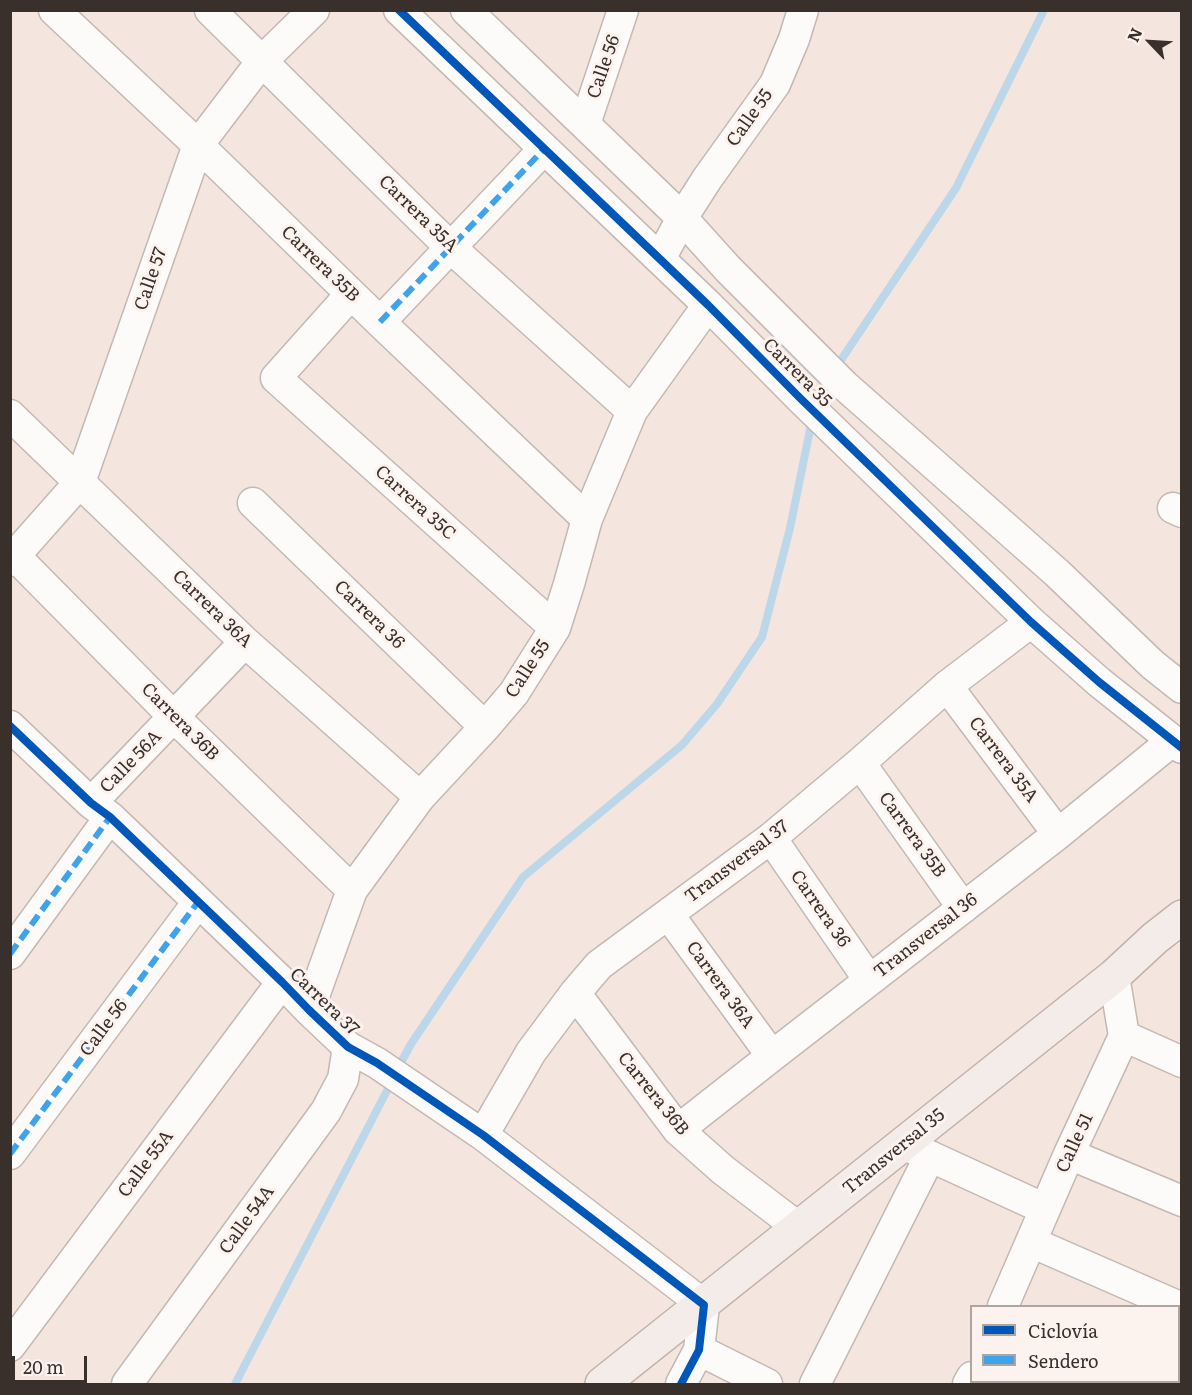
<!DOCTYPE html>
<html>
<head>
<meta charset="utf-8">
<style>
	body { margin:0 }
	#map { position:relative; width:1192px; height:1395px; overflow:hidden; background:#f4e6df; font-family:Literata,serif }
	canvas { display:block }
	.frame { position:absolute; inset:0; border:12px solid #392f2b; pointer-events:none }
	.legend { position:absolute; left:970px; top:1305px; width:210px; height:78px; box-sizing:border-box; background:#fdf3ee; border:2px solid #afa5a0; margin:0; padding:8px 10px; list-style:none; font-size:18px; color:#392f2b }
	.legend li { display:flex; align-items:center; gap:12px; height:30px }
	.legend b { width:30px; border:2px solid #afa5a0 }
	.north { position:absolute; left:1120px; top:12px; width:60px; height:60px; -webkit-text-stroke:4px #fdf3ee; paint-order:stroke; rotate:295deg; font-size:16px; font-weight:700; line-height:24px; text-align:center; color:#392f2b }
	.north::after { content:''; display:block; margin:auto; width:21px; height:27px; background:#392f2b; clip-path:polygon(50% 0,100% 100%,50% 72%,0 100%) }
	.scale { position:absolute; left:12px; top:1356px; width:75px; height:27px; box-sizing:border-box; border:3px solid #392f2b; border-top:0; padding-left:8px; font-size:18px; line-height:21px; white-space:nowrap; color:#392f2b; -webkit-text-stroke:4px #fdf3ee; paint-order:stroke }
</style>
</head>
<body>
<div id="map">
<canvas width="1192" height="1395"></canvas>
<div class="frame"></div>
<ul class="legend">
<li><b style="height:8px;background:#0057b8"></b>Ciclovía</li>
<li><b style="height:8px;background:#3fa3eb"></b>Sendero</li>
</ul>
<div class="north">N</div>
<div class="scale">20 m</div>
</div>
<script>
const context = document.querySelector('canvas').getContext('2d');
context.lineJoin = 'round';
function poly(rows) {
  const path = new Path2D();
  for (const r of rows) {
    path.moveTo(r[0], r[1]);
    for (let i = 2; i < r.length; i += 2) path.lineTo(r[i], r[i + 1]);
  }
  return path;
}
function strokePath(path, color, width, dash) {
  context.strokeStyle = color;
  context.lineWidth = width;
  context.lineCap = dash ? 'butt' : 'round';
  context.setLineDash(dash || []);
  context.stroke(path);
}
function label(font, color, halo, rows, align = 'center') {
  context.font = font + ' Literata,serif';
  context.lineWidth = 6;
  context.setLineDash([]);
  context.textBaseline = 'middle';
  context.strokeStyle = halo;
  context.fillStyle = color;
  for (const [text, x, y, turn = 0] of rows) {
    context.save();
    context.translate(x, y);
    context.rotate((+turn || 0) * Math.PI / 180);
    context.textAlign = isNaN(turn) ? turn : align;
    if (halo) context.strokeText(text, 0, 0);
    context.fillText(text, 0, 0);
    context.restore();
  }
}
const stream = poly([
	[835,369,956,188,1044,10],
	[816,402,818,395,828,379],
	[397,1070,411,1044,523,877,682,745,717,704,762,637,790,528,812,420],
	[235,1384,392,1081]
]);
const minor = poly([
	[54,10,198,145,380,322,587,519],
	[210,10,451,248,632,411],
	[399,10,708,305,801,399,1031,622,1099,682,1182,748],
	[466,10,682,218,728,269,844,385,1057,573,1153,665,1182,688],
	[585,124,623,10],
	[660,259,682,218,707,179,775,84,794,39,803,10],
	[351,294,276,378,555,628],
	[380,322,544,149],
	[10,415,245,642,420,797],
	[253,503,485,727],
	[1173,508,1182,512],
	[10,551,174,717,352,890],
	[10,561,80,482,198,145,262,61,314,10],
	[947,686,1058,834],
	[10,726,91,803,110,817,282,982,309,1010,348,1047,377,1063,483,1135,704,1305,699,1350,681,1384],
	[860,763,963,908],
	[91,803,245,642],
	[771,838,869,980],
	[668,914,772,1056],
	[10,954,110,817],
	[575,993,678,1130,723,1170,799,1228],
	[309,1010,352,890,420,797,485,727,514,693,555,628,569,584,587,519,632,411,708,305],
	[1124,1036,1182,1062],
	[678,1130,772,1056,1058,834,1172,741],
	[483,1135,531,1052,575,993,599,965,771,838,860,763,947,686,1031,622],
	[912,1148,1045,1209],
	[10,1154,198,902],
	[1069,1154,1182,1201],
	[1031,1242,1182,1308],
	[1003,1306,1069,1154,1124,1036,1114,976],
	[10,1346,282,982],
	[699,1350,767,1384],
	[1092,1382,1098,1384],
	[127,1384,326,1111,343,1079,348,1047],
	[815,1384,930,1156],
	[968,1384,972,1377]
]);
const major = poly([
	[602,1384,1114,976,1155,938,1182,917]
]);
const quiet = poly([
	[380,322,544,149],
	[10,954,110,817],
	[10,1154,198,902]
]);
const cycleway = poly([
	[399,10,708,305,801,399,1031,622,1099,682,1182,748],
	[10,726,91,803,110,817,282,982,309,1010,348,1047,377,1063,483,1135,704,1305,699,1350,681,1384]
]);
const streetNames = [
	["Calle 56",604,67,-71],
	["Calle 55",750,118,-55],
	["Carrera 35A",418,214,44],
	["Carrera 35B",320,264,44],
	["Calle 57",151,279,-71],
	["Carrera 35",797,373,45],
	["Carrera 35C",415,503,42],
	["Carrera 36A",212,609,44],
	["Carrera 36",369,615,44],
	["Calle 55",528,669,-57],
	["Carrera 36B",180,722,45],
	["Carrera 35A",1003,760,53],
	["Calle 56A",131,762,-46],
	["Carrera 35B",912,835,54],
	["Transversal 37",737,862,-37],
	["Carrera 36",820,909,55],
	["Transversal 36",926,936,-38],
	["Carrera 36A",720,985,54],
	["Carrera 37",324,1002,44],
	["Calle 56",104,1028,-53],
	["Carrera 36B",653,1094,51],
	["Calle 51",1075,1143,-65],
	["Transversal 35",894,1152,-39],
	["Calle 55A",146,1164,-53],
	["Calle 54A",247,1220,-54]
];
strokePath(stream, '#bbd7e9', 8);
strokePath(minor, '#c3b8b3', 33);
strokePath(major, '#c2b1aa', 36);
strokePath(minor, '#fdfbfa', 30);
strokePath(major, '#f4ece8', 33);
strokePath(quiet, '#3fa3eb', 6, [12, 6]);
strokePath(cycleway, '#0057b8', 8);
label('18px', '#392f2b', '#fdf3ee', streetNames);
</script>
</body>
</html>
